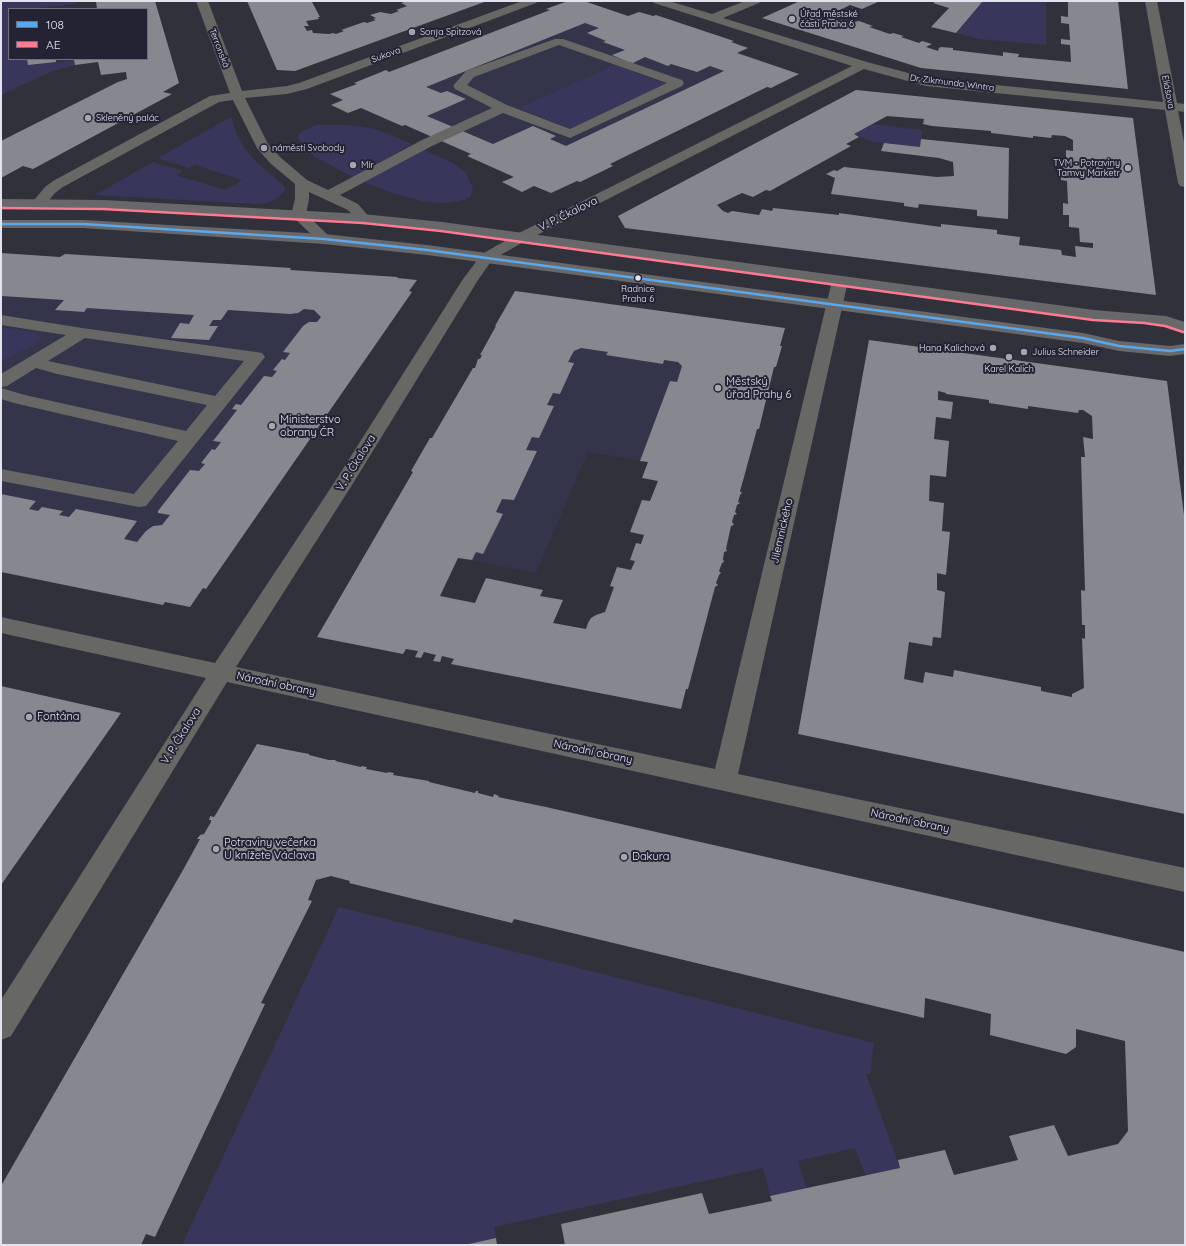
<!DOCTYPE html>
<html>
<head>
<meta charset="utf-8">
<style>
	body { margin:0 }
	#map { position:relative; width:1186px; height:1246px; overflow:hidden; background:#31313b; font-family:Quicksand,sans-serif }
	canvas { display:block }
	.frame { position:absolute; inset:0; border:2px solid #e2e3ef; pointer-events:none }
	.legend { position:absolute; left:8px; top:8px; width:140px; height:52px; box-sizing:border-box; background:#232334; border:1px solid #6f707f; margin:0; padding:5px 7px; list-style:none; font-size:12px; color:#e2e3ef }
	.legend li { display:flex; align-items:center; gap:8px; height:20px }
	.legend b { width:20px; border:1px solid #6f707f }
</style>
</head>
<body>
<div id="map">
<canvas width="1186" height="1246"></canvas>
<div class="frame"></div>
<ul class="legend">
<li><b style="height:5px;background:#5aa8eb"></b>108</li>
<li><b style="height:5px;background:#fe7a93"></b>AE</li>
</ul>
</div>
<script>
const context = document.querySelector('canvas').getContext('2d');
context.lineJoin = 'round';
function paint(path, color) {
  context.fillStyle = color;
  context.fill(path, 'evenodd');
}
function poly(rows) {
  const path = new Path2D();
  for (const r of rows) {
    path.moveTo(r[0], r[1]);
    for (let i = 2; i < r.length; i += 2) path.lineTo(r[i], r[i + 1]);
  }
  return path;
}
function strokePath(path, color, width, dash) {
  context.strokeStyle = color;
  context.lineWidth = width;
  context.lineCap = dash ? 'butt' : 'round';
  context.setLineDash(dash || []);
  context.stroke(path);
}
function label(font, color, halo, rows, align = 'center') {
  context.font = font + ' Quicksand,sans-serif';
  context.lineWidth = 4;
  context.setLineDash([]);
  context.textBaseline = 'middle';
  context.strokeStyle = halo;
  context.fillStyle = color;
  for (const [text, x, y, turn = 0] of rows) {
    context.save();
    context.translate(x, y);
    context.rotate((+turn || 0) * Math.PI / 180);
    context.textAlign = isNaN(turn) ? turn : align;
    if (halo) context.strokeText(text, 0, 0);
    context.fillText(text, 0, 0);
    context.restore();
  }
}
const built = poly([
	[568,1,584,1,628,16,639,12,653,16,656,15,734,41,732,42,748,48,738,53,799,74,771,88,767,87,611,164,613,166,580,182,577,181,551,193,534,186,522,192,502,182,513,177,470,154,405,125,402,126,361,108,348,113,331,105,343,100,330,94,356,84,354,83,386,70,389,72,549,11,546,9],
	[1,253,60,257,65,255,228,264,291,268,290,270,398,277,398,278,417,280,410,291,412,292,206,589,203,588,190,607,1,572],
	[515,291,785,328,780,345,782,346,776,367,774,367,759,429,757,429,744,477,588,452,536,573,372,542,473,368,475,368,478,359,480,359,482,356,480,355,495,326]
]);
const green = poly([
	[1,1,75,1,76,4,31,9,9,9,9,59,27,59,28,65,74,60,75,65,50,72,1,95],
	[983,1,1046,1,1046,45,980,39,956,33],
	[615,65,664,83,665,85,574,127,567,127,519,108],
	[231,117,236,133,245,149,257,163,284,186,285,190,278,198,266,203,255,204,95,195,153,162,183,171,176,175,225,190,242,180,195,165,188,168,158,158],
	[871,124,922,130,920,147,873,142,854,134],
	[316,125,348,125,376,129,412,144,353,177,317,158,309,152,298,139,299,134,303,131],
	[424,150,453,163,466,173,473,188,470,197,464,200,447,203,426,202,392,193,364,182],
	[1,327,33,332,40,336,40,339,36,344,1,361],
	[339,907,874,1043,870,1074,866,1074,900,1168,866,1176,855,1148,798,1161,807,1189,770,1196,763,1168,494,1227,496,1238,466,1245,182,1245]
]);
const building = poly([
	[96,1,155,1,179,83,163,92,172,94,33,169,23,166,1,178,1,141,118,82,127,79,126,72,101,75,98,62,75,65,74,60,147,59,147,9,97,9],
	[247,1,312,2,320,17,318,17,319,19,306,21,309,26,304,26,307,31,312,30,313,33,329,34,333,33,336,34,344,31,341,30,364,22,367,23,376,20,373,19,376,18,370,15,380,12,391,14,399,11,396,10,407,6,401,3,408,1,487,1,295,71,277,70],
	[568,1,584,1,628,16,639,12,653,16,656,15,734,41,731,42,748,48,737,53,799,74,771,88,767,87,610,164,613,166,580,182,577,181,551,193,534,186,522,192,502,182,514,177,467,156,471,154,405,125,402,126,361,108,348,113,331,105,343,100,330,94,357,84,354,83,386,70,389,72,550,10,546,9],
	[585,23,599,28,587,33,606,41,603,42,625,50,612,55,628,62,633,63,645,57,668,66,671,64,697,72,710,66,724,71,566,146,550,139,556,136,533,126,493,144,427,116,466,99,447,91,441,93,426,87],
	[800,1,880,1,862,9,850,5,836,12,828,11,824,13,834,14,840,16,839,20,850,23,859,21,873,26,869,27,890,34,893,33,904,36,901,37,919,43,922,41,932,44,926,47,938,51,939,48,941,47,953,48,953,50,1003,56,1003,52,1019,54,1018,57,1071,62,1070,45,1061,44,1061,39,1070,40,1069,24,1061,23,1061,16,1068,17,1068,1,1118,1,1128,89,921,68,762,18],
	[937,1,983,1,956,33,931,27,949,8,933,3],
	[27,59,56,59,56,62,28,65],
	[856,90,1133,118,1156,295,625,228,618,216],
	[887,116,924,119,923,124,932,126,991,131,991,133,1033,138,1033,136,1051,138,1052,135,1065,136,1073,140,1073,151,1066,150,1066,161,1060,160,1060,168,1067,169,1067,173,1061,172,1061,180,1067,181,1068,204,1063,203,1063,215,1069,215,1069,227,1079,228,1080,242,1093,243,1093,248,1075,246,1076,257,1062,255,1061,250,1019,245,1020,237,997,234,997,230,941,224,941,227,839,213,839,215,773,208,772,211,762,209,759,215,732,211,728,213,723,211,717,205,742,193,753,197,766,190,770,191,851,146,846,144,859,137,854,134],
	[921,139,1009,148,1008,219,977,216,977,210,919,204,918,208,904,206,904,203,831,194,835,178,826,174,834,170,837,171,844,167,937,177,954,176,953,162,939,158,881,151,884,143,920,147],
	[1,253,60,257,65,254,228,264,291,268,290,270,398,277,397,278,417,280,409,291,412,292,206,589,203,588,190,607,165,602,163,605,1,572,1,494,36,501,29,509,38,511,42,507,63,511,59,515,69,517,76,509,137,521,124,539,137,542,146,531,153,526,162,525,170,515,158,513,158,511,190,470,199,471,205,464,201,463,212,449,215,450,221,442,213,441,237,410,232,409,236,404,241,405,264,376,272,377,277,371,273,370,282,359,285,360,290,353,283,352,303,326,309,322,317,322,321,317,314,310,304,309,298,313,290,314,228,310,221,320,213,320,209,326,218,326,209,340,171,338,180,323,189,324,194,315,87,308,84,312,55,310,64,300,1,296],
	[515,291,785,328,780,346,782,346,776,367,774,367,759,429,757,429,744,477,740,491,742,493,740,495,738,502,740,503,737,505,735,512,737,514,734,515,732,522,734,525,731,526,726,549,727,551,724,552,723,559,724,562,722,563,719,571,721,573,719,575,716,583,718,585,715,587,688,689,686,689,681,709,451,664,454,659,442,656,440,662,433,661,436,655,424,652,421,658,415,657,418,651,406,649,403,654,317,637,413,472,411,471,430,438,432,438,473,368,475,368,478,359,480,359,482,355,480,355,496,326,495,326],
	[581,348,608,352,606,355,663,364,664,360,678,362,682,366,677,382,670,381,640,461,648,462,642,478,658,481,650,501,642,500,630,532,644,535,641,544,636,543,630,560,635,561,631,570,617,567,610,586,614,587,605,612,596,615,591,618,588,623,586,629,553,623,563,600,540,596,543,590,486,578,475,603,440,596,458,558,472,560,476,552,483,554,503,514,496,512,502,499,514,500,537,451,526,450,532,437,539,438,554,406,547,405,553,393,560,394,574,363,568,362,574,351],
	[869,340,1167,381,1185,523,1185,814,798,734],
	[938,391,946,393,946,394,989,400,989,403,1028,409,1028,406,1078,413,1079,410,1083,410,1092,416,1093,439,1083,437,1085,457,1081,457,1085,591,1081,590,1082,625,1085,625,1085,639,1082,638,1084,688,1072,694,1072,697,1041,691,1041,687,954,670,953,677,925,672,923,683,904,679,909,642,932,646,933,637,941,638,945,592,937,590,937,573,946,575,950,532,942,531,944,503,929,501,930,475,946,477,949,441,934,439,936,417,951,419,953,402,938,400],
	[1,686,121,713,1,885],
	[257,744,309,754,309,755,329,760,336,760,335,761,361,767,361,766,367,767,366,769,387,773,388,772,394,773,393,775,429,781,429,782,475,793,476,791,478,791,478,793,493,797,494,794,499,796,498,797,546,807,1185,952,1185,1245,565,1245,561,1224,702,1193,709,1214,772,1201,770,1196,900,1168,898,1160,945,1150,954,1175,1018,1160,1009,1136,1054,1125,1068,1156,1118,1144,1128,1131,1125,1041,1076,1029,1076,1047,1066,1054,990,1035,991,1014,925,998,924,1018,514,919,512,923,349,883,350,881,331,876,316,880,308,900,312,901,261,1003,265,1004,155,1237,146,1234,141,1245,1,1245,1,1186,183,870,200,839,197,839,200,835,204,834,211,822,211,820,209,820,210,816,214,817,216,814],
	[496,1238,497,1245,469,1245,469,1244]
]);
const minor = poly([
	[196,1,208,1,242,91,287,86,299,83,522,1,538,1,536,3,307,89,287,94,245,98,268,144,280,157,307,180,328,190,422,140,492,108,455,89,453,86,466,71,555,39,563,39,682,80,684,83,682,86,570,138,503,113,432,146,340,195,358,204,370,218,368,221,363,222,358,221,348,210,309,192,309,199,306,214,332,239,329,242,324,244,319,242,291,215,295,199,295,184,270,163,257,148,233,100,219,102,63,187,55,193,45,205,40,206,35,205,33,202,35,199,45,187,53,181,210,96,230,93,196,1],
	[559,45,667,83,570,129,507,105,467,85,474,77,559,45],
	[652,1,669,1,712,14,745,1,761,1,759,3,723,18,867,62,927,78,1163,102,1145,1,1157,1,1177,103,1185,104,1185,112,1178,111,1185,147,1185,187,1180,186,1178,183,1165,110,926,86,864,69,527,240,492,260,478,280,352,485,236,667,715,769,832,281,834,278,840,276,846,278,848,281,738,774,1185,868,1185,892,227,682,11,1036,1,1040,1,1000,206,678,1,633,1,617,215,663,334,483,463,279,482,254,517,234,852,66,654,3,652,1],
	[1,315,82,328,256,352,262,353,265,357,146,506,139,507,1,481,1,469,134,494,178,441,14,403,1,399,1,388,25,395,186,431,207,405,57,374,36,368,7,386,1,387,1,374,66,335,1,325,1,315],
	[85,338,244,361,215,396,48,361,85,338]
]);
const major = poly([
	[1,199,103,200,363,214,442,222,1094,310,1166,316,1185,322,1185,332,1164,326,1144,323,1094,320,442,230,363,222,103,208,1,207,1,199],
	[1,220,83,220,324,234,427,245,1083,333,1119,341,1170,346,1185,344,1185,354,1170,356,1119,351,1083,343,427,255,324,244,83,228,1,228,1,220]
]);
const bus1 = poly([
	[1,224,83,224,324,239,427,250,1083,338,1119,346,1170,351,1185,349]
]);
const bus2 = poly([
	[1,208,103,209,363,223,441,231,1093,320,1144,323,1165,326,1183,332]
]);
const markers = [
	[792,19,4,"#a4a5b0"],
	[412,32,4,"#a4a5b0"],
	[88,118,4,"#a4a5b0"],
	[264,148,4,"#a4a5b0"],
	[353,165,4,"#a4a5b0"],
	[1128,168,4,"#a4a5b0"],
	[638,278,3.5,"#e2e3ef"],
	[993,348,4,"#a4a5b0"],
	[1024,352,4,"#a4a5b0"],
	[1009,357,4,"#a4a5b0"],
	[718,388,4,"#a4a5b0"],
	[272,426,4,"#a4a5b0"],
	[29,717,4,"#a4a5b0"],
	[216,849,4,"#a4a5b0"],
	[624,857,4,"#a4a5b0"]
];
const farPoinames = [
	["Úřad městské",800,14],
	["části Praha 6",800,24],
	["Sonja Spitzová",420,32],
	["Skleněný palác",96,118],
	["náměstí Svobody",272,148],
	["TVM - Potraviny",1120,163,"right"],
	["Tamvy Marketr",1120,173,"right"],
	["Mír",361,165],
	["Hana Kalichová",985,348,"right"],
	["Julius Schneider",1032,352],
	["Karel Kalich",1009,369,"center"]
];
const farStreetnames = [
	["Terronská",219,48,69],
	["Sukova",386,55,-20],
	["Dr. Zikmunda Wintra",952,83,7],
	["Eliášova",1168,92,79]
];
const farBusnames = [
	["Radnice",638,289],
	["Praha 6",638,299]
];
const streetNames = [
	["V. P. Čkalova",568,214,-26],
	["V. P. Čkalova",356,463,-58],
	["Jilemnického",782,531,-77],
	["Národní obrany",276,684,12],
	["V. P. Čkalova",181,736,-58],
	["Národní obrany",593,752,12],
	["Národní obrany",910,821,12]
];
const poiNames = [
	["Městský",726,382],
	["úřad Prahy 6",726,395],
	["Ministerstvo",280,420],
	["obrany ČR",280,433],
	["Fontána",37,717],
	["Potraviny večerka",224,843],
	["U knížete Václava",224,856],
	["Dakura",632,857]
];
paint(built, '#34344b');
paint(green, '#38375b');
paint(building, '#878790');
paint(minor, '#676766');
paint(major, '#68686a');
strokePath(bus1, '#5aa8eb', 2.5);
strokePath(bus2, '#fe7a93', 2.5);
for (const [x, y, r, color] of markers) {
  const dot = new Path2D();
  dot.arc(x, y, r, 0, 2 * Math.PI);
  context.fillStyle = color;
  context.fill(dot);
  strokePath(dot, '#232334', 1.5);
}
label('9px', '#e2e3ef', '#232334', farPoinames, 'left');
label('9px', '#e2e3ef', '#232334', farStreetnames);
label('9px', '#e2e3ef', '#232334', farBusnames);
label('11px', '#e2e3ef', '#232334', streetNames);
label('11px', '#e2e3ef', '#232334', poiNames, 'left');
</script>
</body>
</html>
